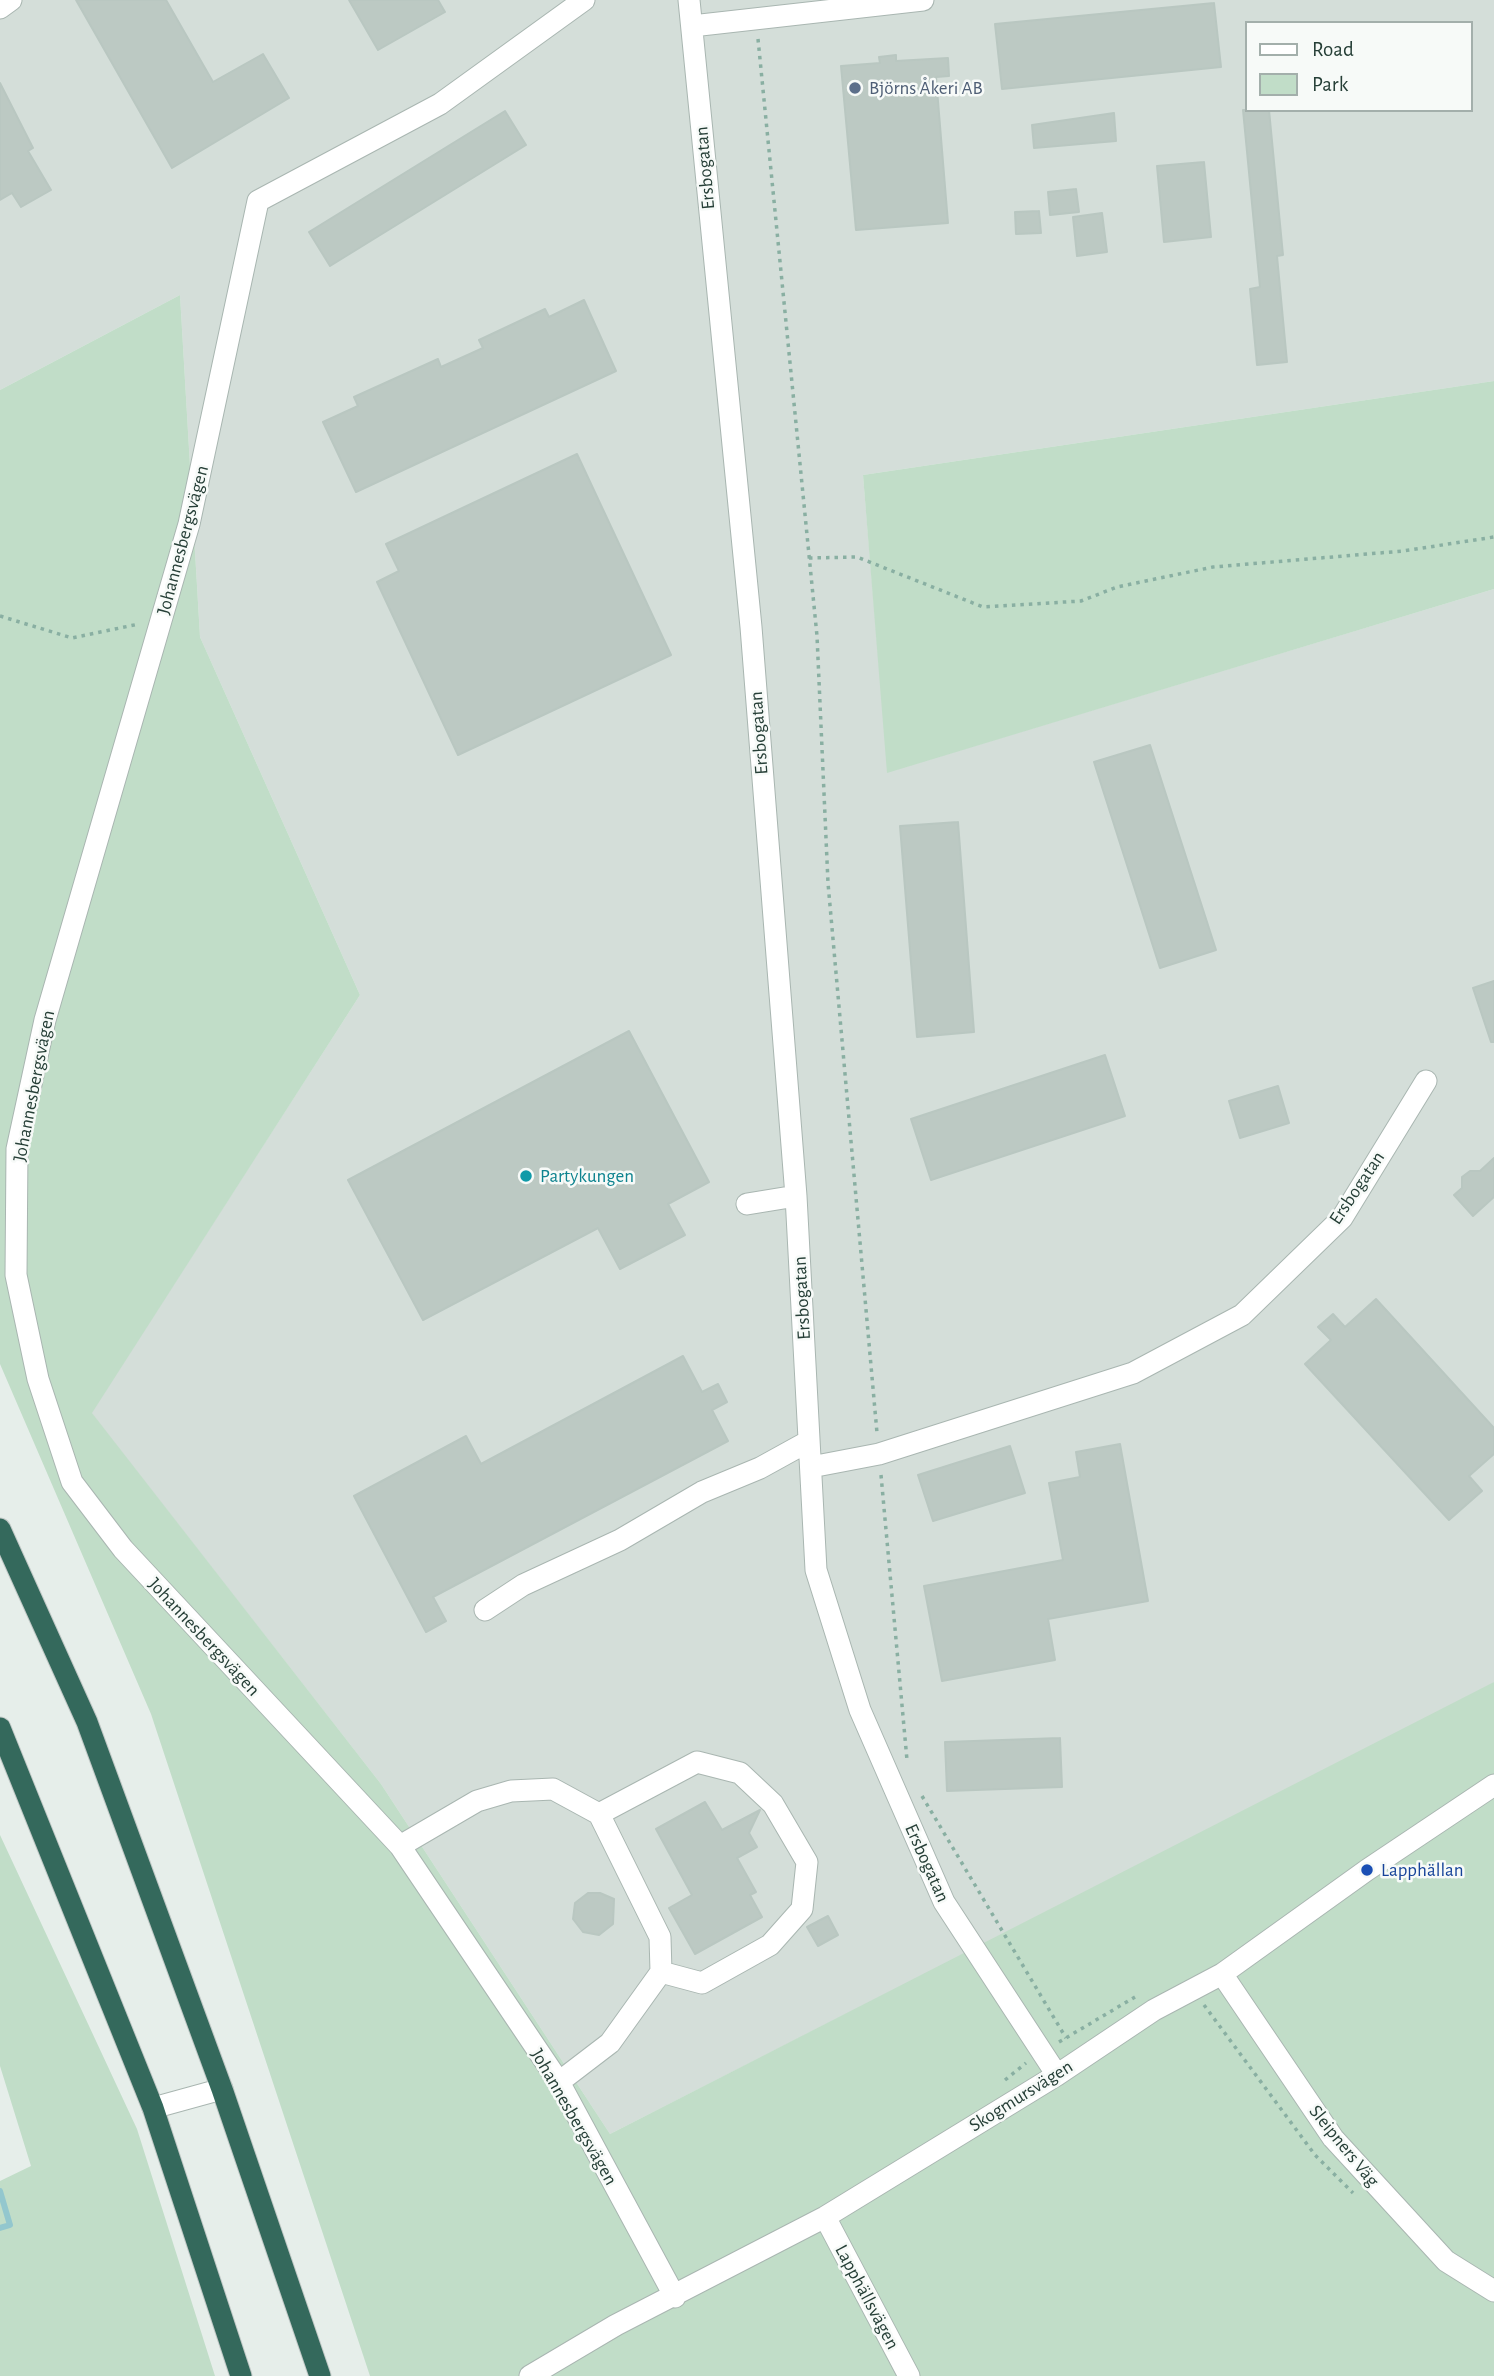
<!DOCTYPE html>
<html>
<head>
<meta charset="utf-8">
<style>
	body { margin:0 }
	#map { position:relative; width:1494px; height:2376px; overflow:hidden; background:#e6eeea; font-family:"Alegreya Sans",sans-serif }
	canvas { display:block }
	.legend { position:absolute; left:1245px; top:21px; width:228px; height:91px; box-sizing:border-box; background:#f7faf8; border:2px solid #a3afab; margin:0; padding:9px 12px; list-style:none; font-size:21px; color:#263f37 }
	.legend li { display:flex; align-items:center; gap:14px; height:35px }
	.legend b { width:35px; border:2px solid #a3afab }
</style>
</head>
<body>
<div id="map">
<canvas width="1494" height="2376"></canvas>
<ul class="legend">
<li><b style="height:9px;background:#fff"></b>Road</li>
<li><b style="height:19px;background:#c1ddc8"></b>Park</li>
</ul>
</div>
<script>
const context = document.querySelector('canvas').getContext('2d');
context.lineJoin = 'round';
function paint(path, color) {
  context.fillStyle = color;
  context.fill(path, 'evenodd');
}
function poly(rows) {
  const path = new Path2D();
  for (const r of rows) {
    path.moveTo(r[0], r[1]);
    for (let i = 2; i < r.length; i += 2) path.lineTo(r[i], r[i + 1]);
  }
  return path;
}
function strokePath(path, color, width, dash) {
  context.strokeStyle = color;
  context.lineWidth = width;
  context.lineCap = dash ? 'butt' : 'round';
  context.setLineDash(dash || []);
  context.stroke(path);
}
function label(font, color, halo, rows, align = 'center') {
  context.font = font + ' "Alegreya Sans",sans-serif';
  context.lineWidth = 5;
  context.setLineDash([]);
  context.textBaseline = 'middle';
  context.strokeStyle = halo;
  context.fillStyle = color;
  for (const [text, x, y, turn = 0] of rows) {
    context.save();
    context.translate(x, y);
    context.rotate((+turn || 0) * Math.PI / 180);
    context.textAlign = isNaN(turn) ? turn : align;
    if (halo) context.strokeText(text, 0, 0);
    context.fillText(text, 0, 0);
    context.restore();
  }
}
const built = poly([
	[0,0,1494,0,1494,381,863,475,888,772,1494,589,1494,1682,1491,1686,610,2134,381,1784,91,1413,360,995,200,637,180,295,0,390],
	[1247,23,1471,23,1471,110,1247,110]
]);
const green = poly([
	[180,295,200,637,360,995,92,1413,381,1784,610,2134,1494,1682,1494,2376,370,2376,151,1714,0,1364,0,390],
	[1494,381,1494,589,887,773,863,475],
	[0,1835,137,2129,215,2376,0,2376,0,2181,31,2166,0,2066]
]);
const stream = poly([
	[0,2191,10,2225,0,2228]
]);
const building = poly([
	[76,0,166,0,213,82,263,54,289,98,172,168,76,0],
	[349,0,438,0,445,12,378,50,349,0],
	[1214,3,1221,67,1002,89,995,24,1214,3],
	[896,55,896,61,948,58,949,76,936,77,948,223,856,230,841,66,880,63,879,57,896,55],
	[0,83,33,148,28,151,51,190,21,207,12,193,0,200,0,83],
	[1243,110,1269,110,1283,255,1277,256,1287,362,1257,365,1250,289,1260,287,1243,110],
	[505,111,526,145,330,266,309,232,505,111],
	[1114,113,1116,141,1034,148,1032,125,1114,113],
	[1204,162,1211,237,1164,242,1157,166,1204,162],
	[1076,189,1079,212,1050,215,1048,192,1076,189],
	[1039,211,1041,233,1016,234,1015,212,1039,211],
	[1102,213,1107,252,1077,256,1073,217,1102,213],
	[584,300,616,371,356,492,323,422,358,406,354,397,438,359,441,367,483,348,479,340,545,309,549,317,584,300],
	[577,454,671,655,458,755,377,582,399,571,386,544,577,454],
	[1150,745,1216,950,1160,968,1094,762,1150,745],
	[958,822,974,1032,917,1037,900,826,958,822],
	[1494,981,1494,1042,1491,1042,1473,988,1494,981],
	[629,1031,709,1182,668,1204,685,1235,620,1269,598,1228,423,1320,348,1180,629,1031],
	[1105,1055,1125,1116,931,1180,911,1119,1105,1055],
	[1278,1086,1289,1123,1240,1138,1229,1101,1278,1086],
	[1494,1158,1494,1197,1473,1216,1454,1195,1462,1188,1462,1177,1470,1171,1480,1171,1494,1158],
	[1376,1299,1494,1428,1494,1454,1469,1476,1482,1491,1449,1520,1305,1364,1331,1340,1318,1327,1333,1314,1345,1327,1376,1299],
	[683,1356,702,1392,718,1384,727,1402,712,1410,728,1441,433,1597,446,1621,426,1632,354,1496,466,1436,481,1464,683,1356],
	[1120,1444,1148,1601,1048,1619,1055,1660,942,1681,924,1586,1063,1560,1049,1483,1080,1477,1076,1452,1120,1444],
	[1010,1446,1025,1493,933,1521,918,1475,1010,1446],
	[1060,1738,1062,1787,947,1791,945,1742,1060,1738],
	[705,1802,722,1830,760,1810,749,1833,757,1847,737,1858,756,1892,750,1895,762,1917,695,1954,669,1908,692,1895,656,1829,705,1802],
	[588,1893,600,1893,614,1899,613,1924,599,1935,583,1932,573,1919,575,1903,588,1893],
	[828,1916,838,1935,818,1946,807,1927,828,1916]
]);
const path = poly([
	[758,39,817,636,828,883,877,1433],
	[809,558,857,557,983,607,1081,601,1117,587,1213,567,1403,551,1494,537],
	[0,616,72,638,139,624],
	[881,1475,907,1760],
	[922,1796,1066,2038],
	[1204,2005,1315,2155,1353,2193],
	[1059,2042,1135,1997],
	[1005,2080,1026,2063]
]);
const minor = poly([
	[584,0,440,104,258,201,189,524,45,1020,17,1149,16,1275,38,1379,72,1482,123,1549,400,1846,559,2082,675,2297],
	[689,0,751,627,796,1196,816,1570,860,1710,944,1902,1057,2075],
	[0,8,11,0],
	[692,26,923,0],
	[747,1204,796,1196],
	[811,1467,879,1454,1133,1373,1242,1315,1342,1218,1426,1081],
	[485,1610,523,1585,620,1540,702,1492,760,1468,809,1441],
	[599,1814,697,1762,740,1773,773,1804,807,1862,802,1909,770,1945,702,1983,661,1972],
	[400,1846,477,1801,511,1791,553,1789,599,1814,660,1937,661,1972,610,2043,559,2082],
	[1222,1974,1333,2138,1446,2261,1494,2291],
	[153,2108,222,2089],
	[825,2217,909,2376],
	[530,2376,616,2325,825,2217,1057,2075,1154,2010,1222,1974,1367,1870,1494,1785]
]);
const highway = poly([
	[0,1529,87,1722,222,2089,320,2376],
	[0,1728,153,2108,241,2376]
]);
const markers = [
	[855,88,7,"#5c6f8a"],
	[526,1176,7,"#0f9aa8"],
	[1367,1870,7,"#1a4fb4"]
];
const serviceNames = [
	["Björns Åkeri AB",869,88]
];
const streetNames = [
	["Ersbogatan",705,168,-95],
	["Johannesbergsvägen",183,540,-75],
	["Ersbogatan",759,733,-94],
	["Johannesbergsvägen",34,1086,-79],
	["Ersbogatan",1357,1188,-56],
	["Ersbogatan",802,1298,-93],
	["Johannesbergsvägen",204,1637,47],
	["Ersbogatan",927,1863,66],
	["Skogmursvägen",1021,2096,-32],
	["Johannesbergsvägen",574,2117,60],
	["Sleipners Väg",1344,2146,51],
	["Lapphällsvägen",867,2297,62]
];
const cultureNames = [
	["Partykungen",540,1176]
];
const transitNames = [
	["Lapphällan",1381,1870]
];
paint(built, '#d4ded9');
paint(green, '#c1ddc8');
strokePath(stream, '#93c7ce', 6);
paint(building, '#bcc9c3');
strokePath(building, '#b9c7c1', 2);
strokePath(minor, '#a9b6b1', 23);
strokePath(highway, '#c2c9c7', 23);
strokePath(path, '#89afa2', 3.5, [3.5, 5]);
strokePath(minor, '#fff', 21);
strokePath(highway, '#34695c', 21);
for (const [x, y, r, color] of markers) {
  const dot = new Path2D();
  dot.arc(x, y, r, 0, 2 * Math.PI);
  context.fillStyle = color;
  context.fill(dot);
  strokePath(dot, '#f7faf8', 2.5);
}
label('19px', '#4e5e75', '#f7faf8', serviceNames, 'left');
label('19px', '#263f37', '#f7faf8', streetNames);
label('19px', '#0d838f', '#f7faf8', cultureNames, 'left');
label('19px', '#164399', '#f7faf8', transitNames, 'left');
</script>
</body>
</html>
